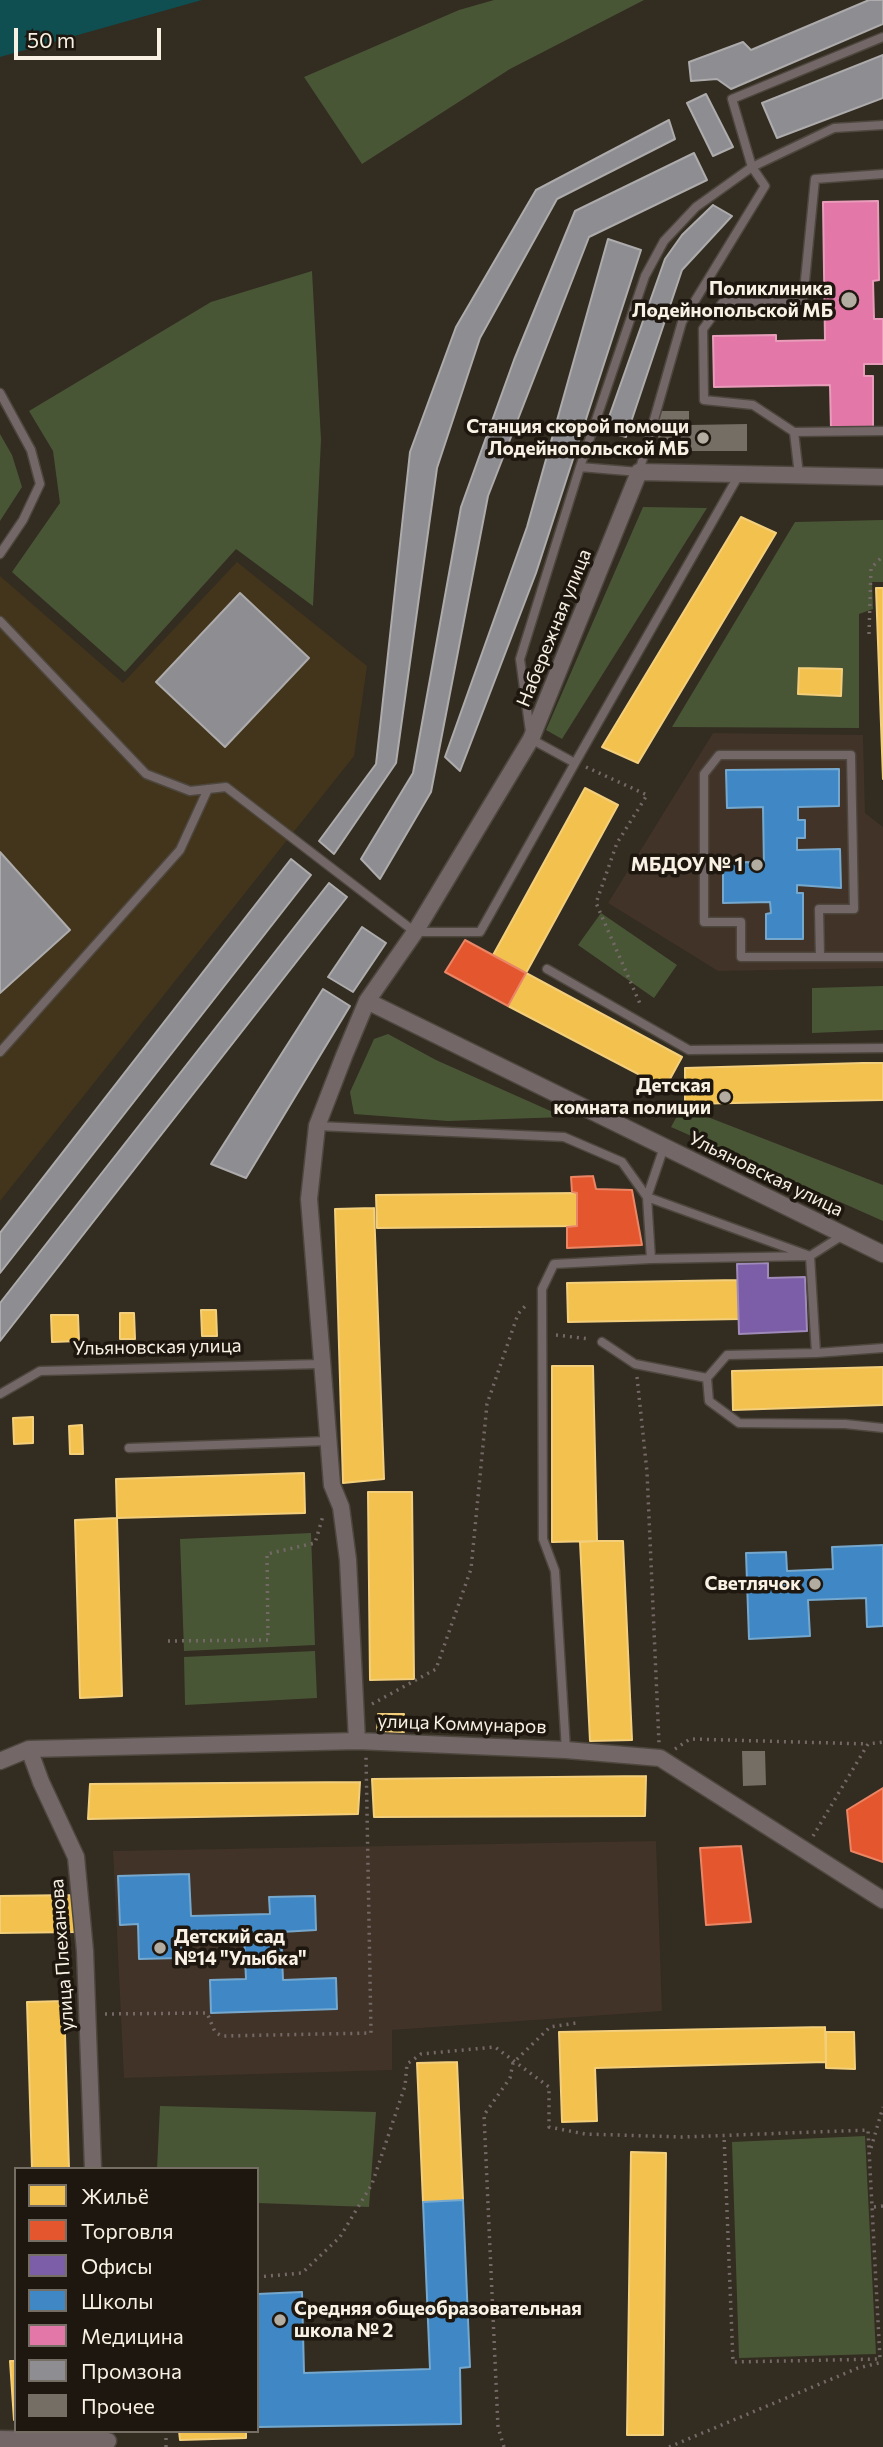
<!DOCTYPE html>
<html>
<head>
<meta charset="utf-8">
<style>
	body { margin:0 }
	#map { position:relative; width:883px; height:2447px; overflow:hidden; background:#332c21; font-family:Commissioner,sans-serif }
	canvas { display:block }
	.legend { position:absolute; left:14px; top:2167px; width:245px; height:266px; box-sizing:border-box; background:#1d170f; border:2px solid #756e64; margin:0; padding:9px 12px; list-style:none; font-size:21px; color:#f8f1e4 }
	.legend li { display:flex; align-items:center; gap:14px; height:35px }
	.legend b { width:35px; border:2px solid #756e64 }
	.scale { position:absolute; left:14px; top:28px; width:147px; height:32px; box-sizing:border-box; border:4px solid #f8f1e4; border-top:0; padding-left:9px; font-size:21px; line-height:24px; white-space:nowrap; color:#f8f1e4; -webkit-text-stroke:5px #1d170f; paint-order:stroke }
</style>
</head>
<body>
<div id="map">
<canvas width="883" height="2447"></canvas>
<ul class="legend">
<li><b style="height:19px;background:#f2c14e"></b>Жильё</li>
<li><b style="height:19px;background:#e4572e"></b>Торговля</li>
<li><b style="height:19px;background:#7b5ea7"></b>Офисы</li>
<li><b style="height:19px;background:#3f88c5"></b>Школы</li>
<li><b style="height:19px;background:#e377a8"></b>Медицина</li>
<li><b style="height:19px;background:#8d8d92"></b>Промзона</li>
<li><b style="height:19px;background:#756e65"></b>Прочее</li>
</ul>
<div class="scale">50 m</div>
</div>
<script>
const context = document.querySelector('canvas').getContext('2d');
context.lineJoin = 'round';
function paint(path, color) {
  context.fillStyle = color;
  context.fill(path, 'evenodd');
}
function poly(rows) {
  const path = new Path2D();
  for (const r of rows) {
    path.moveTo(r[0], r[1]);
    for (let i = 2; i < r.length; i += 2) path.lineTo(r[i], r[i + 1]);
  }
  return path;
}
function strokePath(path, color, width, dash) {
  context.strokeStyle = color;
  context.lineWidth = width;
  context.lineCap = dash ? 'butt' : 'round';
  context.setLineDash(dash || []);
  context.stroke(path);
}
function label(font, color, halo, rows, align = 'center') {
  context.font = font + ' Commissioner,sans-serif';
  context.lineWidth = 7;
  context.setLineDash([]);
  context.textBaseline = 'middle';
  context.strokeStyle = halo;
  context.fillStyle = color;
  for (const [text, x, y, turn = 0] of rows) {
    context.save();
    context.translate(x, y);
    context.rotate((+turn || 0) * Math.PI / 180);
    context.textAlign = isNaN(turn) ? turn : align;
    if (halo) context.strokeText(text, 0, 0);
    context.fillText(text, 0, 0);
    context.restore();
  }
}
const built = poly([
	[237,562,367,666,354,756,0,1201,0,576,123,683]
]);
const education = poly([
	[713,733,863,735,865,813,883,827,883,968,718,971,608,903],
	[656,1841,662,2011,392,2030,392,2070,124,2078,113,1851]
]);
const green = poly([
	[494,0,644,0,510,69,362,164,304,77,459,10],
	[312,271,321,440,313,606,236,549,125,672,12,572,60,503,53,451,29,411,211,302],
	[0,434,12,455,22,487,0,521],
	[643,507,707,508,562,739,546,730],
	[883,520,883,582,872,582,873,609,859,614,859,728,672,727,795,522],
	[601,913,677,965,654,998,578,945],
	[883,986,883,1030,812,1033,812,988],
	[388,1034,436,1060,564,1117,448,1121,354,1114,350,1092,374,1039],
	[682,1107,883,1185,883,1221,671,1127],
	[311,1533,315,1645,184,1651,180,1539],
	[315,1651,317,1698,185,1705,184,1657],
	[160,2106,376,2112,369,2207,257,2203,257,2169,157,2169],
	[865,2136,876,2354,739,2358,732,2142]
]);
const water = poly([
	[0,0,202,0,0,57]
]);
const homes = poly([
	[741,517,776,533,638,763,602,747,741,517],
	[876,588,883,588,883,779,876,588],
	[799,668,842,669,841,696,798,694,799,668],
	[585,788,618,805,526,973,492,957,585,788],
	[526,973,682,1057,665,1088,508,1006,526,973],
	[863,1063,883,1063,883,1100,685,1104,685,1068,863,1063],
	[577,1193,577,1226,377,1228,376,1195,577,1193],
	[374,1208,384,1479,343,1483,335,1209,374,1208],
	[738,1280,740,1319,568,1322,567,1283,738,1280],
	[201,1310,216,1310,217,1336,202,1336,201,1310],
	[120,1313,134,1313,135,1339,120,1339,120,1313],
	[51,1315,78,1315,79,1341,52,1342,51,1315],
	[552,1366,593,1366,597,1541,552,1542,552,1366],
	[883,1367,883,1405,733,1410,732,1371,883,1367],
	[33,1417,33,1443,14,1444,13,1418,33,1417],
	[82,1425,83,1454,70,1454,69,1426,82,1425],
	[304,1473,305,1513,117,1518,116,1479,304,1473],
	[368,1492,412,1492,414,1679,370,1680,368,1492],
	[117,1518,122,1696,80,1698,75,1520,117,1518],
	[597,1541,623,1541,632,1740,590,1741,580,1542,597,1541],
	[378,1714,404,1714,404,1732,377,1731,378,1714],
	[646,1776,645,1816,374,1817,372,1779,646,1776],
	[360,1782,358,1814,88,1819,90,1784,360,1782],
	[75,1895,76,1932,0,1933,0,1896,75,1895],
	[64,2001,69,2169,32,2169,27,2002,64,2001],
	[825,2027,826,2062,595,2068,597,2121,562,2122,559,2032,825,2027],
	[826,2032,854,2032,855,2069,826,2068,826,2032],
	[457,2062,463,2200,423,2202,417,2063,457,2062],
	[631,2152,666,2153,663,2435,627,2435,631,2152],
	[10,2361,16,2361,16,2420,14,2420,10,2361],
	[179,2431,246,2431,246,2438,180,2440,179,2431]
]);
const shops = poly([
	[465,940,526,973,508,1006,445,972,465,940],
	[593,1176,596,1189,632,1190,642,1245,567,1248,567,1227,577,1226,577,1193,572,1192,571,1177,593,1176],
	[883,1788,883,1862,851,1851,847,1810,883,1788],
	[741,1846,751,1922,706,1925,700,1848,741,1846]
]);
const offices = poly([
	[768,1263,768,1278,805,1277,807,1331,739,1334,737,1264,768,1263]
]);
const schools = poly([
	[839,769,839,806,798,807,798,820,805,820,805,838,797,838,797,850,840,849,841,888,797,885,797,893,803,893,803,939,766,939,766,914,771,913,770,902,723,903,723,863,751,862,752,868,764,868,763,807,727,808,726,770,839,769],
	[883,1545,883,1626,867,1627,866,1598,808,1600,810,1636,749,1639,746,1553,786,1552,787,1571,833,1569,832,1547,883,1545],
	[189,1874,191,1916,270,1914,269,1897,315,1896,316,1930,281,1932,283,1980,336,1978,337,2009,211,2013,210,1980,246,1979,244,1937,181,1939,181,1958,139,1959,138,1924,120,1925,118,1876,189,1874],
	[463,2200,470,2367,460,2368,461,2424,257,2427,257,2294,302,2292,304,2373,430,2369,423,2202,463,2200]
]);
const health = poly([
	[878,201,879,280,873,281,874,319,883,319,883,364,864,364,864,376,873,376,873,428,831,429,830,385,714,387,713,336,776,335,776,341,825,340,823,202,878,201]
]);
const industry = poly([
	[869,0,883,0,883,24,731,89,717,79,691,81,689,62,743,42,751,50,869,0],
	[883,55,883,98,777,138,762,103,883,55],
	[706,94,733,147,713,156,687,103,706,94],
	[669,120,675,139,557,199,480,338,437,468,396,763,334,854,319,841,376,764,410,452,456,327,536,190,669,120],
	[694,153,707,180,589,237,488,496,431,792,380,879,361,859,413,773,461,507,514,360,575,211,694,153],
	[713,205,732,216,682,270,626,437,604,431,665,259,682,235,713,205],
	[608,239,641,250,536,573,460,771,445,757,527,527,608,239],
	[240,593,309,658,225,747,156,682,240,593],
	[0,852,70,930,0,993,0,852],
	[291,859,311,875,0,1273,0,1233,291,859],
	[329,883,347,897,0,1341,0,1303,329,883],
	[362,927,386,943,353,992,328,977,362,927],
	[323,989,350,1006,246,1178,211,1164,323,989]
]);
const building = poly([
	[657,411,689,411,689,425,747,424,747,451,659,451],
	[742,1751,765,1751,766,1785,743,1786]
]);
const path = poly([
	[869,634,871,568,883,556],
	[586,767,647,795,617,843,596,903,641,1006],
	[556,1335,590,1339],
	[637,1377,647,1472,659,1743],
	[168,1641,268,1640,267,1554,315,1543,323,1516],
	[372,1704,436,1669,471,1569,487,1404,518,1314,528,1303],
	[675,1749,690,1739,868,1744],
	[813,1836,868,1744,883,1742],
	[105,2014,207,2013,215,2032,222,2036,371,2033,366,1756],
	[871,2148,883,2107],
	[874,2207,883,2206],
	[257,2277,302,2273,340,2237,372,2184,405,2086,407,2064,421,2054,495,2047,549,2087,549,2127,585,2134,682,2137,868,2130,880,2359,733,2362,724,2135],
	[166,2431,166,2447],
	[504,2447,498,2427,484,2115,510,2078,513,2063,550,2027,576,2023],
	[669,2447,858,2368,883,2362]
]);
const lane = poly([
	[883,37,732,99,752,167,765,186,682,322,639,472,580,467,645,276,664,241,696,207,752,167,834,128,883,125],
	[883,174,815,179,803,301,723,302,703,329,704,400,753,405,794,432,883,431],
	[0,393,31,450,40,484,23,520,0,554],
	[794,432,799,475],
	[580,467,520,659,531,739,575,763,740,473],
	[0,621,146,774,190,791,226,787,415,932,480,932,575,763],
	[820,957,819,909,854,909,851,755,719,755,704,774,704,922,741,922,741,957,883,957],
	[547,969,689,1050,883,1048],
	[0,1052,180,850,208,789],
	[317,1126,564,1137,622,1162,647,1197,651,1259,810,1256,816,1353,883,1348],
	[664,1147,647,1197,810,1256,843,1235],
	[602,1342,635,1364,707,1378,727,1355,816,1353],
	[707,1378,709,1401,739,1423,845,1424,883,1428],
	[0,1394,40,1371,321,1364],
	[129,1448,328,1441],
	[566,1750,555,1571,543,1539,542,1289,554,1264,651,1259]
]);
const street = poly([
	[367,1001,883,1254],
	[357,1741,348,1560,341,1507,332,1485,309,1199,317,1126,344,1056,367,1001,415,932,531,739,639,472,883,477],
	[29,1749,41,1782,76,1857,85,1951,93,2169],
	[0,1761,29,1749,357,1741,566,1750,660,1758,883,1900],
	[0,2439,108,2441]
]);
const markers = [
	[849,300,9,"#b3aca0"],
	[703,438,7,"#b3aca0"],
	[757,865,7,"#b3aca0"],
	[725,1097,7,"#b3aca0"],
	[815,1584,7,"#b3aca0"],
	[160,1948,7,"#b3aca0"],
	[280,2320,7,"#b3aca0"]
];
const poiNames = [
	["Поликлиника",833,289],
	["Лодейнопольской МБ",833,311],
	["Станция скорой помощи",689,427],
	["Лодейнопольской МБ",689,449],
	["МБДОУ № 1",743,865],
	["Детская",711,1086],
	["комната полиции",711,1108],
	["Светлячок",801,1584],
	["Детский сад",174,1937,"left"],
	["№14 \"Улыбка\"",174,1959,"left"],
	["Средняя общеобразовательная",294,2309,"left"],
	["школа № 2",294,2331,"left"]
];
const streetNames = [
	["Набережная улица",554,628,-68],
	["Ульяновская улица",766,1174,26],
	["Ульяновская улица",157,1347,-1],
	["улица Коммунаров",462,1724,2],
	["улица Плеханова",62,1955,-94]
];
paint(built, '#43351c');
paint(education, '#413327');
paint(green, '#495636');
paint(water, '#0f4e51');
paint(homes, '#f2c14e');
strokePath(homes, '#f4cf7b', 2);
paint(shops, '#e4572e');
strokePath(shops, '#ea8565', 2);
paint(offices, '#7b5ea7');
strokePath(offices, '#a08ab9', 2);
paint(schools, '#3f88c5');
strokePath(schools, '#76a8ce', 2);
paint(health, '#e377a8');
strokePath(health, '#e99cba', 2);
paint(industry, '#8d8d92');
strokePath(industry, '#adabab', 2);
paint(building, '#756e65');
strokePath(lane, '#4d473e', 11);
strokePath(street, '#4d473e', 19);
strokePath(path, '#746967', 3.5, [2, 5]);
strokePath(lane, '#746768', 8);
strokePath(street, '#746768', 16);
for (const [x, y, r, color] of markers) {
  const dot = new Path2D();
  dot.arc(x, y, r, 0, 2 * Math.PI);
  context.fillStyle = color;
  context.fill(dot);
  strokePath(dot, '#1d170f', 2.5);
}
label('bold 19px', '#f8f1e4', '#1d170f', poiNames, 'right');
label('19px', '#f8f1e4', '#1d170f', streetNames);
</script>
</body>
</html>
